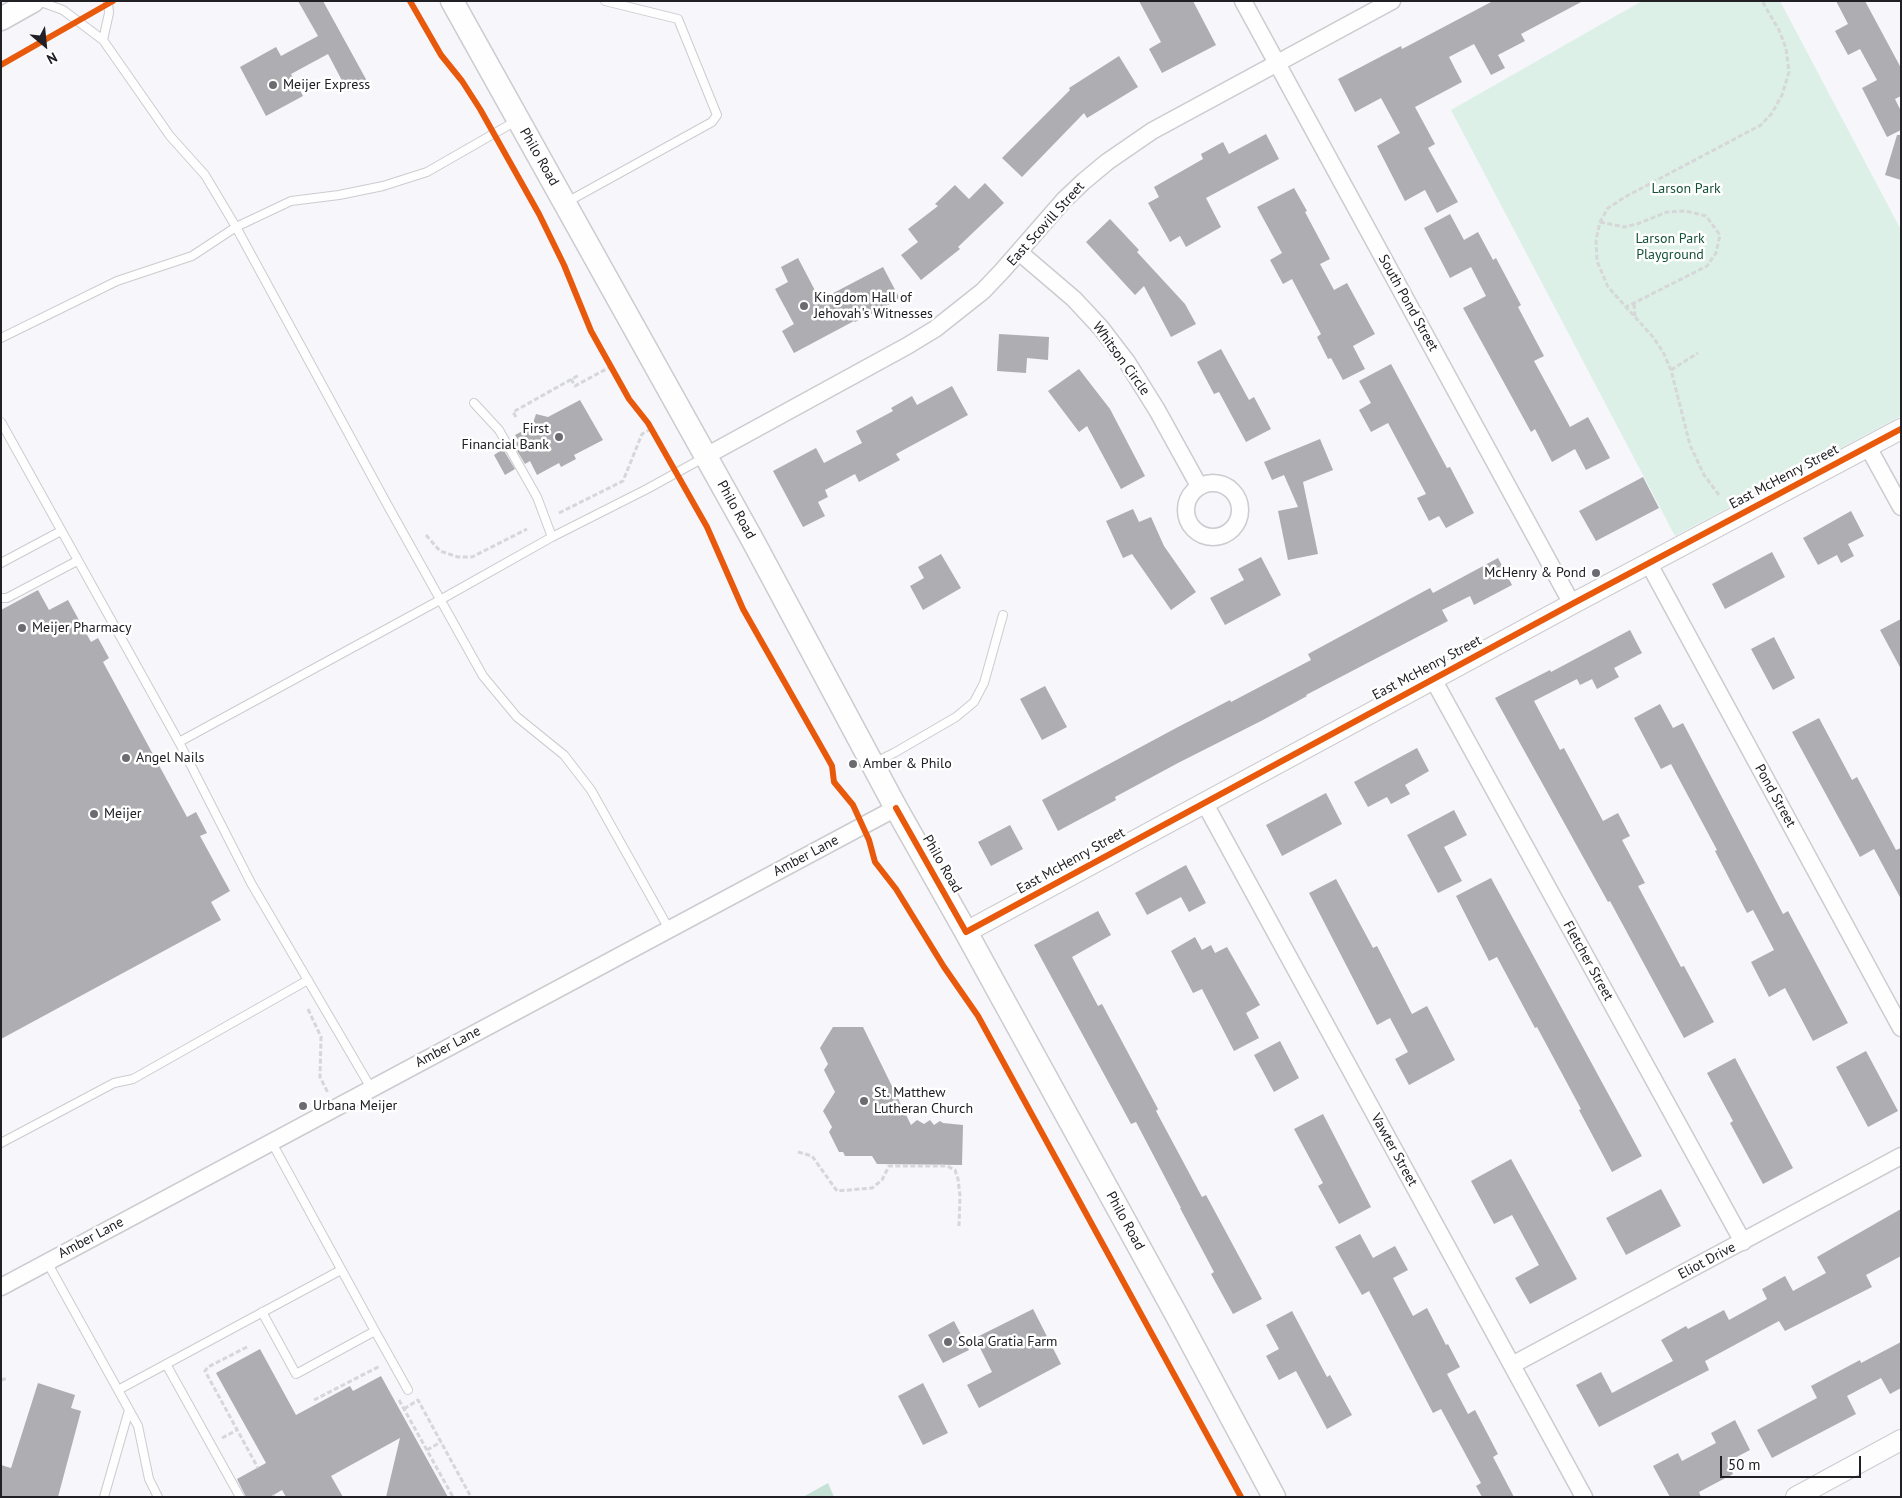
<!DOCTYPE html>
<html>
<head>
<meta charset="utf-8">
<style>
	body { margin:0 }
	#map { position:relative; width:1902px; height:1498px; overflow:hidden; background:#f6f6fb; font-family:"PT Sans",sans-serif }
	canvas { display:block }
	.frame { position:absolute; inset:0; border:2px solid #202025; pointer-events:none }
	.north { position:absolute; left:20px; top:20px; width:50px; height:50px; -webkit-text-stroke:4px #fff; paint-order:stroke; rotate:152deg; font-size:14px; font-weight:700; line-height:20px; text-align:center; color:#202025 }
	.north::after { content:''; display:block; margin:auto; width:18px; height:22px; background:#202025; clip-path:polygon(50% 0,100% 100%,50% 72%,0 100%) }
	.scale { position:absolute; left:1720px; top:1456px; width:141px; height:22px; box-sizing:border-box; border:2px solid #202025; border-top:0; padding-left:6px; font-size:15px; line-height:18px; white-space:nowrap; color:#202025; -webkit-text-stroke:4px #fff; paint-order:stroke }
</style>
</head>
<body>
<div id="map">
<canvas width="1902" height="1498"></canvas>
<div class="frame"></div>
<div class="north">N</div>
<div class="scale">50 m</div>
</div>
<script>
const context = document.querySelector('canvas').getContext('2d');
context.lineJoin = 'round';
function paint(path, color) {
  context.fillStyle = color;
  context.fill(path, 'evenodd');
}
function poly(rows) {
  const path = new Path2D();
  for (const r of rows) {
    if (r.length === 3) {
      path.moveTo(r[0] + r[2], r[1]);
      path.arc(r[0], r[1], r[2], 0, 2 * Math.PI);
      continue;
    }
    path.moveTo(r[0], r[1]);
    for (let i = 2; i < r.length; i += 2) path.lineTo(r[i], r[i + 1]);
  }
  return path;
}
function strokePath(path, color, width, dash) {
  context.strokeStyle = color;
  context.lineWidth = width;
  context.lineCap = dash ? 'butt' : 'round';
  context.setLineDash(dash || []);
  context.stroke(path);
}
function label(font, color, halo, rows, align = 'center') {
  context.font = font + ' "PT Sans",sans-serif';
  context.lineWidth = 5;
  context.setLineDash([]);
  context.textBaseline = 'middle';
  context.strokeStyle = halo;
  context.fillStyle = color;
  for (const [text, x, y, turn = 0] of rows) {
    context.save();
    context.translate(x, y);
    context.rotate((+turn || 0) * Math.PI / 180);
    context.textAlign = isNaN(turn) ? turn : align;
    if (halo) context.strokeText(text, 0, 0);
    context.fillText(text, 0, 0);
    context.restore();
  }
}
const green = poly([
	[1642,1,1780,1,1901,230,1901,416,1675,536,1451,110]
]);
const forest = poly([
	[828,1483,834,1497,803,1497]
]);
const building = poly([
	[298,1,323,1,367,81,348,92,328,54,291,74,303,96,266,116,240,67,276,47,281,56,318,36],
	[1139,1,1193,1,1216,45,1162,73,1149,49,1161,42],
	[1493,1,1583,1,1521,34,1525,41,1498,55,1505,68,1491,75,1474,44,1449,57,1462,82,1415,107,1435,144,1428,148,1458,202,1437,213,1425,190,1405,201,1377,146,1400,133,1381,98,1355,112,1338,79,1401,46,1402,49],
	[1836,1,1865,1,1901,68,1901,96,1895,99,1901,111,1901,130,1887,137,1862,88,1877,80,1860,49,1848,55,1835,31,1848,24],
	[1119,56,1138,87,1087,118,1084,113,1022,177,1002,158,1070,90,1069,88],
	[1266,134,1279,159,1206,198,1221,227,1186,247,1180,236,1170,242,1148,203,1159,197,1154,187,1203,159,1201,154,1223,142,1229,154],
	[1897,135,1901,135,1901,180,1885,175],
	[985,183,1004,203,958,247,960,249,921,280,901,255,918,242,908,229,938,206,935,204,955,185,969,199],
	[1294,188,1307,211,1305,212,1330,259,1320,264,1334,290,1347,283,1375,334,1353,346,1365,369,1343,380,1331,358,1328,359,1317,337,1321,334,1292,279,1283,284,1270,260,1282,253,1257,207],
	[1450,214,1464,240,1478,232,1493,260,1496,258,1521,305,1518,307,1544,356,1534,361,1570,427,1588,417,1610,458,1586,470,1575,449,1552,462,1535,429,1531,432,1463,308,1486,296,1471,267,1450,278,1424,228],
	[1110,219,1139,250,1137,252,1185,304,1196,324,1171,337,1144,286,1135,295,1086,242],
	[798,258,820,300,883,267,900,299,855,322,854,321,794,353,782,331,794,324,775,289,788,282,781,267],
	[999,334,1049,337,1048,360,1027,358,1026,373,997,371],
	[1221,349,1249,400,1254,397,1271,429,1246,442,1219,392,1214,394,1197,362],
	[1391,364,1447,468,1450,467,1474,513,1446,528,1439,516,1429,521,1417,498,1426,494,1388,423,1371,432,1359,410,1371,403,1359,381],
	[1079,369,1110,409,1145,476,1121,489,1087,426,1079,432,1048,391],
	[952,386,968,415,896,454,900,460,859,482,855,474,825,490,828,497,818,502,825,516,803,527,773,471,816,448,824,463,862,443,856,431,893,411,891,408,912,396,917,405],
	[580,400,603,440,574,455,576,459,561,467,559,463,537,475,530,461,525,464,513,444,519,441,515,435,532,426,536,414,548,417],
	[1320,439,1333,470,1303,482,1318,554,1288,560,1278,511,1298,507,1284,475,1272,480,1264,462],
	[503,449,515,469,505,475,494,455],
	[1643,477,1659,508,1596,541,1579,511],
	[1133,509,1139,522,1151,517,1164,546,1196,592,1171,610,1132,554,1123,558,1106,521],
	[1851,511,1864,536,1848,544,1854,556,1841,563,1837,555,1818,565,1803,538],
	[1772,552,1785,577,1725,609,1712,584],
	[941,554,961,588,923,610,910,586,924,578,918,567],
	[1261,557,1281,595,1225,625,1210,598,1244,580,1238,569],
	[1498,558,1512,585,1474,605,1470,596,1442,610,1448,621,1306,695,1307,696,1263,720,1178,763,1115,797,1116,800,1058,831,1042,800,1178,727,1230,700,1231,702,1311,660,1308,654,1430,588,1433,593],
	[38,590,49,610,68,600,91,642,98,638,109,658,103,662,187,817,196,812,207,833,200,836,230,891,211,902,221,920,1,1039,1,610],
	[1901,619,1901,669,1880,630],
	[1630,630,1642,653,1614,668,1619,677,1597,689,1592,679,1580,685,1577,679,1534,701,1560,750,1564,748,1603,821,1618,813,1630,836,1622,840,1645,883,1638,886,1681,967,1684,966,1714,1022,1684,1038,1610,901,1608,902,1495,698,1550,670,1551,672],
	[1774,637,1795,678,1773,690,1751,649],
	[1045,686,1067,727,1042,740,1020,699],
	[1660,704,1673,728,1683,723,1783,914,1788,911,1848,1023,1813,1041,1785,988,1769,997,1751,962,1774,950,1753,910,1747,913,1715,851,1717,850,1671,764,1661,769,1634,718],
	[1819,718,1852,780,1857,777,1896,850,1901,848,1901,899,1874,849,1860,857,1792,732],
	[1417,748,1429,771,1405,785,1410,794,1391,804,1387,797,1368,807,1354,782],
	[1326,793,1342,824,1282,856,1266,825],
	[1454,810,1467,835,1444,847,1462,881,1438,893,1407,835],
	[1010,825,1023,849,991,866,978,842],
	[1186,865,1206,903,1189,912,1181,897,1147,915,1135,893],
	[1491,878,1642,1156,1612,1172,1579,1110,1581,1109,1537,1027,1535,1028,1497,957,1489,961,1456,896],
	[1336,879,1373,948,1377,946,1412,1014,1427,1006,1455,1060,1409,1085,1395,1059,1408,1052,1390,1018,1377,1025,1309,893],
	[1098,911,1111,935,1072,957,1098,1006,1102,1004,1158,1109,1156,1111,1202,1197,1206,1195,1262,1299,1233,1314,1211,1274,1214,1272,1180,1208,1181,1208,1136,1122,1131,1124,1034,945],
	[1195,937,1202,950,1211,945,1215,953,1227,947,1260,1005,1246,1013,1259,1038,1234,1051,1202,989,1193,993,1171,951],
	[833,1027,863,1027,911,1125,917,1120,924,1124,930,1120,934,1125,940,1121,943,1123,963,1125,962,1165,877,1164,872,1156,845,1156,843,1152,839,1152,829,1132,832,1127,823,1111,835,1092,824,1070,828,1064,820,1048],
	[1280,1041,1299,1078,1274,1092,1254,1055],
	[1866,1051,1898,1111,1868,1127,1836,1067],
	[1735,1058,1793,1168,1763,1184,1730,1123,1733,1121,1707,1073],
	[1323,1114,1371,1207,1339,1224,1318,1186,1323,1183,1294,1129],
	[1511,1159,1577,1279,1530,1304,1515,1278,1539,1265,1512,1215,1494,1224,1471,1181],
	[1661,1189,1681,1226,1626,1255,1606,1218],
	[1901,1209,1901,1256,1866,1275,1872,1287,1785,1331,1779,1321,1705,1361,1709,1370,1599,1427,1576,1385,1601,1372,1612,1393,1673,1361,1661,1340,1686,1326,1688,1329,1724,1310,1729,1320,1767,1299,1762,1289,1785,1276,1793,1291,1826,1273,1817,1257],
	[1360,1234,1373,1258,1395,1246,1408,1270,1393,1278,1413,1316,1427,1308,1446,1345,1448,1344,1460,1367,1447,1374,1468,1414,1475,1410,1498,1454,1493,1457,1514,1497,1482,1497,1476,1486,1481,1483,1441,1409,1433,1413,1369,1291,1362,1295,1335,1247],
	[1033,1309,1061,1364,979,1408,967,1385,992,1372,975,1338],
	[1292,1311,1327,1377,1330,1375,1352,1415,1327,1429,1296,1371,1279,1380,1266,1356,1279,1349,1266,1325],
	[954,1321,969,1350,943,1363,928,1335],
	[1901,1342,1901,1388,1890,1394,1881,1378,1847,1396,1856,1414,1772,1458,1757,1430,1817,1398,1811,1386,1860,1360,1861,1363],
	[260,1349,296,1415,350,1386,353,1391,381,1376,448,1497,386,1497,400,1438,331,1476,343,1497,286,1497,282,1490,270,1497,246,1497,237,1479,266,1463,216,1373],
	[38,1383,75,1395,71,1408,81,1411,58,1497,1,1497,1,1465,11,1468],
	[923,1383,948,1433,923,1445,898,1396],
	[1735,1420,1750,1450,1727,1462,1733,1474,1699,1492,1701,1497,1670,1497,1653,1466,1678,1453,1682,1461,1716,1443,1711,1433]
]);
const path = poly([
	[1600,222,1624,227,1637,224,1667,212,1686,211,1706,216,1720,235,1716,253,1707,266,1626,307],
	[1634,304,1635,316],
	[1671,370,1698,353],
	[571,379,575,386,610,367],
	[516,417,513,412,579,375],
	[1719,495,1704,475,1690,445,1671,370,1663,352,1653,337,1608,287,1597,261,1596,240,1600,222,1608,208,1625,197,1761,125,1772,113,1782,95,1789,72,1786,48,1779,30,1762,1],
	[559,513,623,481,642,434,651,429],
	[426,535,440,551,458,557,472,557,527,529],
	[308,1009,321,1037,320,1077,328,1093],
	[798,1152,812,1156,837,1191,872,1188,882,1180,889,1166,947,1166,955,1170,958,1179,960,1196,959,1226],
	[247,1347,208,1367,205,1371,258,1468],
	[1,1380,8,1378],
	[314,1400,380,1366],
	[399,1400,453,1497],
	[404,1409,418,1400,471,1497],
	[222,1438,237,1430],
	[427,1450,441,1442],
	[273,1495,274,1497]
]);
const service = poly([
	[38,1,63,10,103,40,170,136,205,175,236,227,388,506,483,676,517,717,564,755,591,790,669,929],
	[103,40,109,13,108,1],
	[567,202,712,122,717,115,678,19,605,1],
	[1,338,117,281,192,256,236,227,291,201,339,195,383,186,427,172,516,121],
	[474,403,499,430,537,497,552,537],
	[1,422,179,742,251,883,371,1088],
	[1,563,61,531],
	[1,598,7,598,77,561],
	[179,742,440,600,552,537,647,489,705,457],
	[873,763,894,753,956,717,974,702,984,683,1003,615],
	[1,1143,114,1083,133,1079,308,980],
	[47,1262,138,1426,149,1479,158,1497],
	[262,1312,296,1374,375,1331,271,1141],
	[375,1331,408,1390],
	[166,1364,240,1497],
	[118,1390,341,1270],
	[104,1497,129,1410]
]);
const minor = poly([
	[1243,1,1572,604],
	[1019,252,1074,299,1101,328,1127,362,1157,410,1199,486],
	[1868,447,1901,507],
	[706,456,907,346,935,329,983,291,1002,271,1064,200,1083,182,1107,162,1152,131,1392,1],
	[1213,510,27],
	[1649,564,1901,1028],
	[1433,679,1743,1242],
	[1204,802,1584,1497],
	[1,1287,896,808],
	[1512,1365,1901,1156]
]);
const tertiary = poly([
	[966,932,1572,604,1901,429],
	[1796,1497,1901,1440]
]);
const secondary = poly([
	[452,1,752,539,896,808,966,932,1176,1314,1274,1497],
	[1,19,33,1]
]);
const cycleway = poly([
	[410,1,441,55,462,81,480,109,539,214,564,265,591,331,629,399,648,423,707,527,743,609,827,757,832,766,834,782,853,805,869,840,875,862,896,889,944,967,978,1016,1241,1497],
	[1,65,113,1],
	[896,808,966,932,1572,604,1901,429]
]);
const markers = [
	[273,85,5,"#6b6b70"],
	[804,306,5,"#6b6b70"],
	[559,437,5,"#6b6b70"],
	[1596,573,5,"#6b6b70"],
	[22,628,5,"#6b6b70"],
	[126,758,5,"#6b6b70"],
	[853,764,5,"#6b6b70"],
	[94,814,5,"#6b6b70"],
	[864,1101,5,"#6b6b70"],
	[303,1106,5,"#6b6b70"],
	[948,1342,5,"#6b6b70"]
];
const poiNames = [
	["Meijer Express",283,85],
	["Kingdom Hall of",814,298],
	["Jehovah's Witnesses",814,314],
	["First",549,429,"right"],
	["Financial Bank",549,445,"right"],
	["McHenry & Pond",1586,573,"right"],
	["Meijer Pharmacy",32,628],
	["Angel Nails",136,758],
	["Amber & Philo",863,764],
	["Meijer",104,814],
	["St. Matthew",874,1093],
	["Lutheran Church",874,1109],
	["Urbana Meijer",313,1106],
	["Sola Gratia Farm",958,1342]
];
const streetNames = [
	["Philo Road",539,157,60],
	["East Scovill Street",1046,224,-48],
	["South Pond Street",1408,303,61],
	["Whitson Circle",1121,359,54],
	["East McHenry Street",1784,477,-28],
	["Philo Road",736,510,61],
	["East McHenry Street",1427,668,-28],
	["Pond Street",1775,796,61],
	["Amber Lane",806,856,-28],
	["East McHenry Street",1071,861,-29],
	["Philo Road",942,864,60],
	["Fletcher Street",1588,961,61],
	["Amber Lane",448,1047,-28],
	["Vawter Street",1394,1150,61],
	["Philo Road",1125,1221,61],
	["Amber Lane",91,1238,-28],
	["Eliot Drive",1707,1261,-28]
];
const parkNames = [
	["Larson Park",1686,189],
	["Larson Park",1670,239],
	["Playground",1670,255]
];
paint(green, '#dcf0e8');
paint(forest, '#c6e2d6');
paint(building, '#aeadb1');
strokePath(service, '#ccccd0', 10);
strokePath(minor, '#ccccd0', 19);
strokePath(tertiary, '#ccccd0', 22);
strokePath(secondary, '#ccccd0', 25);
strokePath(path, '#d6d7d8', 3, [5, 2.5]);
strokePath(service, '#fefefe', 8);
strokePath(minor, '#fefefe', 16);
strokePath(tertiary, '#fefefe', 20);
strokePath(secondary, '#fefefe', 22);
strokePath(cycleway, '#e8590c', 6);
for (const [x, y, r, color] of markers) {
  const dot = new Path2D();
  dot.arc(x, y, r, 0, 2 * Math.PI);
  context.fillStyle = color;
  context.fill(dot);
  strokePath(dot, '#fff', 2);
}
label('14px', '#202025', '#fff', poiNames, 'left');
label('14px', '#202025', '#fff', streetNames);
label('14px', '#155239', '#fff', parkNames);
</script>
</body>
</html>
